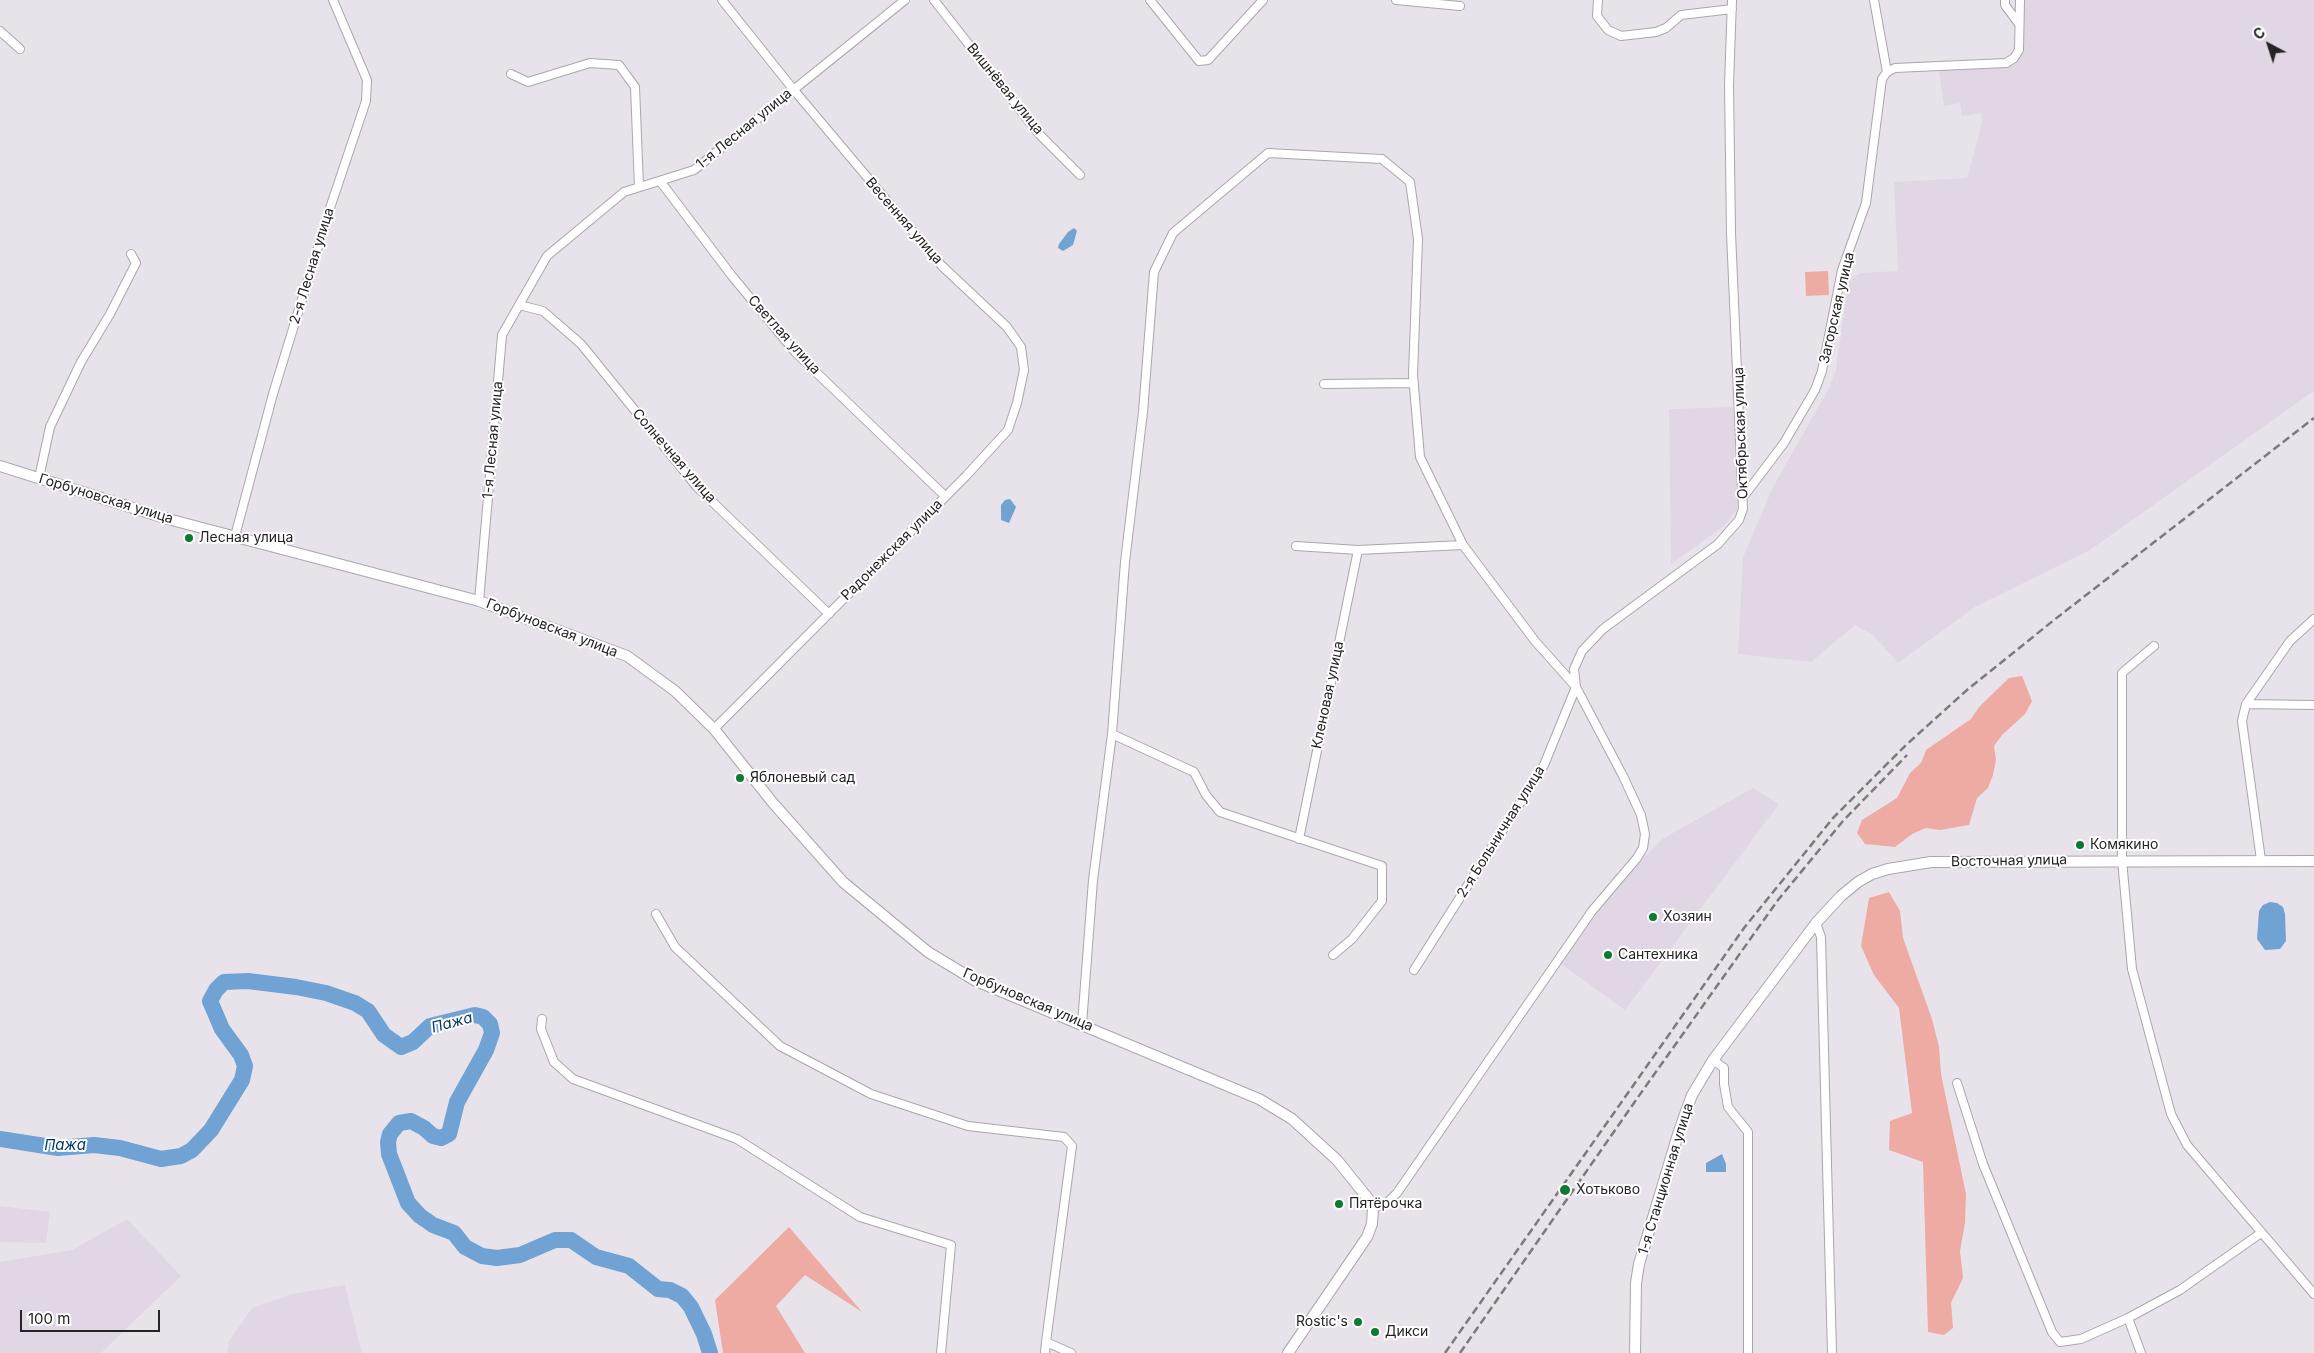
<!DOCTYPE html>
<html>
<head>
<meta charset="utf-8">
<style>
	body { margin:0 }
	#map { position:relative; width:2314px; height:1353px; overflow:hidden; background:#e8e3ea; font-family:Inter,sans-serif }
	canvas { display:block }
	.north { position:absolute; left:2244px; top:20px; width:50px; height:50px; -webkit-text-stroke:4px #fff; paint-order:stroke; rotate:320deg; font-size:14px; font-weight:700; line-height:20px; text-align:center; color:#252325 }
	.north::after { content:''; display:block; margin:auto; width:18px; height:22px; background:#252325; clip-path:polygon(50% 0,100% 100%,50% 72%,0 100%) }
	.scale { position:absolute; left:20px; top:1310px; width:140px; height:22px; box-sizing:border-box; border:2px solid #252325; border-top:0; padding-left:6px; font-size:15px; line-height:18px; white-space:nowrap; color:#252325; -webkit-text-stroke:4px #fff; paint-order:stroke }
</style>
</head>
<body>
<div id="map">
<canvas width="2314" height="1353"></canvas>
<div class="north">С</div>
<div class="scale">100 m</div>
</div>
<script>
const context = document.querySelector('canvas').getContext('2d');
context.lineJoin = 'round';
function paint(path, color) {
  context.fillStyle = color;
  context.fill(path, 'evenodd');
}
function poly(rows) {
  const path = new Path2D();
  for (const r of rows) {
    path.moveTo(r[0], r[1]);
    for (let i = 2; i < r.length; i += 2) path.lineTo(r[i], r[i + 1]);
  }
  return path;
}
function strokePath(path, color, width, dash) {
  context.strokeStyle = color;
  context.lineWidth = width;
  context.lineCap = dash ? 'butt' : 'round';
  context.setLineDash(dash || []);
  context.stroke(path);
}
function label(font, color, halo, rows, align = 'center') {
  context.font = font + ' Inter,sans-serif';
  context.lineWidth = 4;
  context.setLineDash([]);
  context.textBaseline = 'middle';
  context.strokeStyle = halo;
  context.fillStyle = color;
  for (const [text, x, y, turn = 0] of rows) {
    context.save();
    context.translate(x, y);
    context.rotate((+turn || 0) * Math.PI / 180);
    context.textAlign = isNaN(turn) ? turn : align;
    if (halo) context.strokeText(text, 0, 0);
    context.fillText(text, 0, 0);
    context.restore();
  }
}
const built = poly([
	[2024,0,2314,0,2314,391,2090,550,1975,607,1898,663,1873,635,1855,625,1811,662,1738,654,1743,557,1772,489,1830,386,1836,370,1848,282,1860,273,1898,271,1894,182,1967,178,1982,123,1981,113,1962,116,1960,103,1944,106,1939,71,2011,65,2019,60,2024,51],
	[1733,407,1739,497,1737,509,1725,525,1712,535,1671,564,1669,409],
	[1753,788,1779,804,1625,1010,1558,962,1592,911,1662,839],
	[0,1206,50,1212,46,1243,0,1242],
	[127,1219,181,1276,101,1353,0,1353,0,1262,72,1250],
	[345,1285,362,1353,227,1353,229,1341,252,1308,292,1294]
]);
const green = poly([
	[1828,271,1829,295,1806,296,1805,272],
	[2022,676,2032,701,2025,714,2002,735,1994,746,1996,760,1993,775,1988,788,1977,798,1969,825,1940,830,1926,828,1912,834,1895,847,1865,844,1857,833,1862,820,1897,798,1910,773,1921,763,1926,750,1971,719,1979,707,2009,678],
	[1889,892,1900,911,1903,938,1932,1019,1939,1047,1941,1074,1966,1194,1965,1223,1960,1251,1963,1278,1951,1303,1953,1328,1944,1335,1928,1332,1923,1162,1889,1150,1890,1121,1912,1113,1899,1008,1874,975,1861,946,1869,898],
	[789,1227,862,1312,805,1275,776,1306,805,1353,723,1353,715,1300]
]);
const water = poly([
	[1074,228,1077,231,1073,245,1063,251,1058,248,1059,244,1068,232],
	[1010,499,1016,507,1009,523,1001,520,1001,505,1005,500],
	[2270,902,2277,903,2283,907,2285,914,2286,941,2280,949,2265,950,2257,939,2259,911,2263,905],
	[1722,1154,1726,1164,1726,1172,1706,1172,1706,1163]
]);
const river = poly([
	[0,1139,58,1148,94,1145,120,1148,161,1159,181,1156,192,1150,211,1130,242,1080,245,1066,241,1055,222,1029,210,1001,216,990,224,982,248,981,296,987,326,993,355,1003,368,1011,384,1035,401,1047,413,1042,430,1026,475,1015,483,1017,490,1024,492,1033,486,1050,457,1102,449,1134,441,1138,433,1136,424,1128,411,1121,399,1123,390,1134,388,1142,389,1154,408,1203,420,1216,433,1225,454,1233,465,1247,482,1256,497,1258,520,1255,555,1240,571,1240,596,1257,629,1266,658,1289,670,1290,682,1296,691,1307,704,1334,710,1353]
]);
const street = poly([
	[934,0,1039,134,1080,175],
	[1150,0,1199,61,1208,60,1263,0],
	[1396,0,1460,6],
	[1598,0,1597,16,1608,30,1621,36,1656,32,1666,28,1681,15,1732,9],
	[1874,0,1887,72],
	[2005,0,2005,5,2019,24],
	[0,31,20,49],
	[511,74,528,82,590,63,619,65,635,87,639,187],
	[660,181,732,276,795,352,945,496],
	[519,305,543,311,581,344,697,487,829,614],
	[1324,384,1414,383],
	[39,478,50,427,81,362,110,314,136,263,131,254],
	[1744,496,1784,443,1815,390,1822,371,1842,270,1866,203,1882,79,1887,72,1895,68,2006,63,2014,58,2019,50,2020,0],
	[235,536,273,394,330,208,366,101,367,80,333,0],
	[1296,546,1358,550,1463,545],
	[479,601,502,335,547,256,624,192,694,170,905,0],
	[2154,646,2122,673,2122,860,2132,969,2171,1114,2187,1145,2314,1294],
	[2246,704,2314,705],
	[714,729,966,476,1008,430,1017,403,1024,370,1021,347,1007,327,942,266,793,89,722,0],
	[1112,734,1194,772,1206,795,1220,812,1382,866,1382,901,1352,939,1333,955],
	[1299,839,1358,550],
	[2261,860,2242,721,2246,704,2290,641,2314,619],
	[656,914,675,947,780,1046,871,1094,968,1126,1064,1137,1072,1146,1046,1342,1071,1353],
	[1816,923,1821,937,1832,1353],
	[542,1019,541,1029,554,1062,573,1079,737,1139,860,1217,951,1245,941,1353],
	[1082,1024,1093,880,1112,734,1125,562,1143,412,1154,272,1173,233,1268,153,1382,159,1410,182,1418,239,1413,375,1420,457,1463,545,1535,641,1576,687,1544,765,1414,970],
	[1713,1060,1724,1068,1724,1084,1728,1107,1748,1132,1748,1353],
	[1957,1083,1983,1164,2052,1332,2060,1342,2081,1339,2128,1318,2180,1290,2261,1233],
	[1373,1208,1386,1204,1397,1193,1592,911,1637,858,1643,848,1645,834,1641,815,1623,776,1576,687,1574,669,1582,651,1603,629,1718,544,1739,520,1743,509,1731,233,1729,85,1732,0],
	[2128,1318,2141,1353],
	[1045,1353,1046,1342]
]);
const secondary = poly([
	[0,466,168,519,479,601,627,656,675,691,714,729,773,803,843,882,928,952,976,981,1259,1099,1292,1119,1337,1160,1370,1201,1373,1208,1372,1224,1367,1237,1288,1353],
	[1635,1353,1636,1283,1639,1264,1679,1131,1692,1095,1713,1060,1816,923,1841,896,1858,882,1872,874,1888,869,1931,862,2314,861]
]);
const rail = poly([
	[1445,1353,1744,928,1833,818,1906,745,1967,690,2054,620,2314,418],
	[1460,1353,1636,1100,1778,900,1843,821,1907,755]
]);
const markers = [
	[189,538,5,"#0c7a2f"],
	[740,778,5,"#0c7a2f"],
	[2080,845,5,"#0c7a2f"],
	[1653,917,5,"#0c7a2f"],
	[1608,955,5,"#0c7a2f"],
	[1565,1190,6,"#0c7a2f"],
	[1339,1204,5,"#0c7a2f"],
	[1358,1322,5,"#0c7a2f"],
	[1375,1332,5,"#0c7a2f"]
];
const streetNames = [
	["Вишнёвая улица",1005,89,51],
	["1-я Лесная улица",744,129,-39],
	["Весенняя улица",904,221,49],
	["2-я Лесная улица",312,266,-73],
	["Загорская улица",1837,308,-77],
	["Светлая улица",784,335,48],
	["Октябрьская улица",1741,433,-92],
	["1-я Лесная улица",493,440,-85],
	["Солнечная улица",674,456,49],
	["Горбуновская улица",106,499,17],
	["Радонежская улица",892,550,-45],
	["Горбуновская улица",552,628,21],
	["Кленовая улица",1328,695,-78],
	["2-я Больничная улица",1501,832,-58],
	["Восточная улица",2009,861,-1],
	["Горбуновская улица",1028,1000,23],
	["1-я Станционная улица",1666,1179,-73]
];
const poiNames = [
	["Лесная улица",199,538],
	["Яблоневый сад",750,778],
	["Комякино",2090,845],
	["Хозяин",1663,917],
	["Сантехника",1618,955],
	["Хотьково",1576,1190],
	["Пятёрочка",1349,1204],
	["Rostic's",1348,1322,"right"],
	["Дикси",1385,1332]
];
const waterNames = [
	["Пажа",452,1023,-15],
	["Пажа",65,1145]
];
paint(built, '#e1d7e4');
paint(green, '#eeaba4');
paint(water, '#70a2d4');
strokePath(river, '#70a2d4', 16);
strokePath(street, '#aba6ad', 10);
strokePath(secondary, '#aba6ad', 12);
strokePath(street, '#fff', 8);
strokePath(secondary, '#fff', 10);
strokePath(rail, '#7d797e', 2.5, [8, 4]);
for (const [x, y, r, color] of markers) {
  const dot = new Path2D();
  dot.arc(x, y, r, 0, 2 * Math.PI);
  context.fillStyle = color;
  context.fill(dot);
  strokePath(dot, '#fff', 2);
}
label('14px', '#252325', '#fff', streetNames);
label('14px', '#252325', '#fff', poiNames, 'left');
label('italic 15px', '#003a68', '#fff', waterNames);
</script>
</body>
</html>
